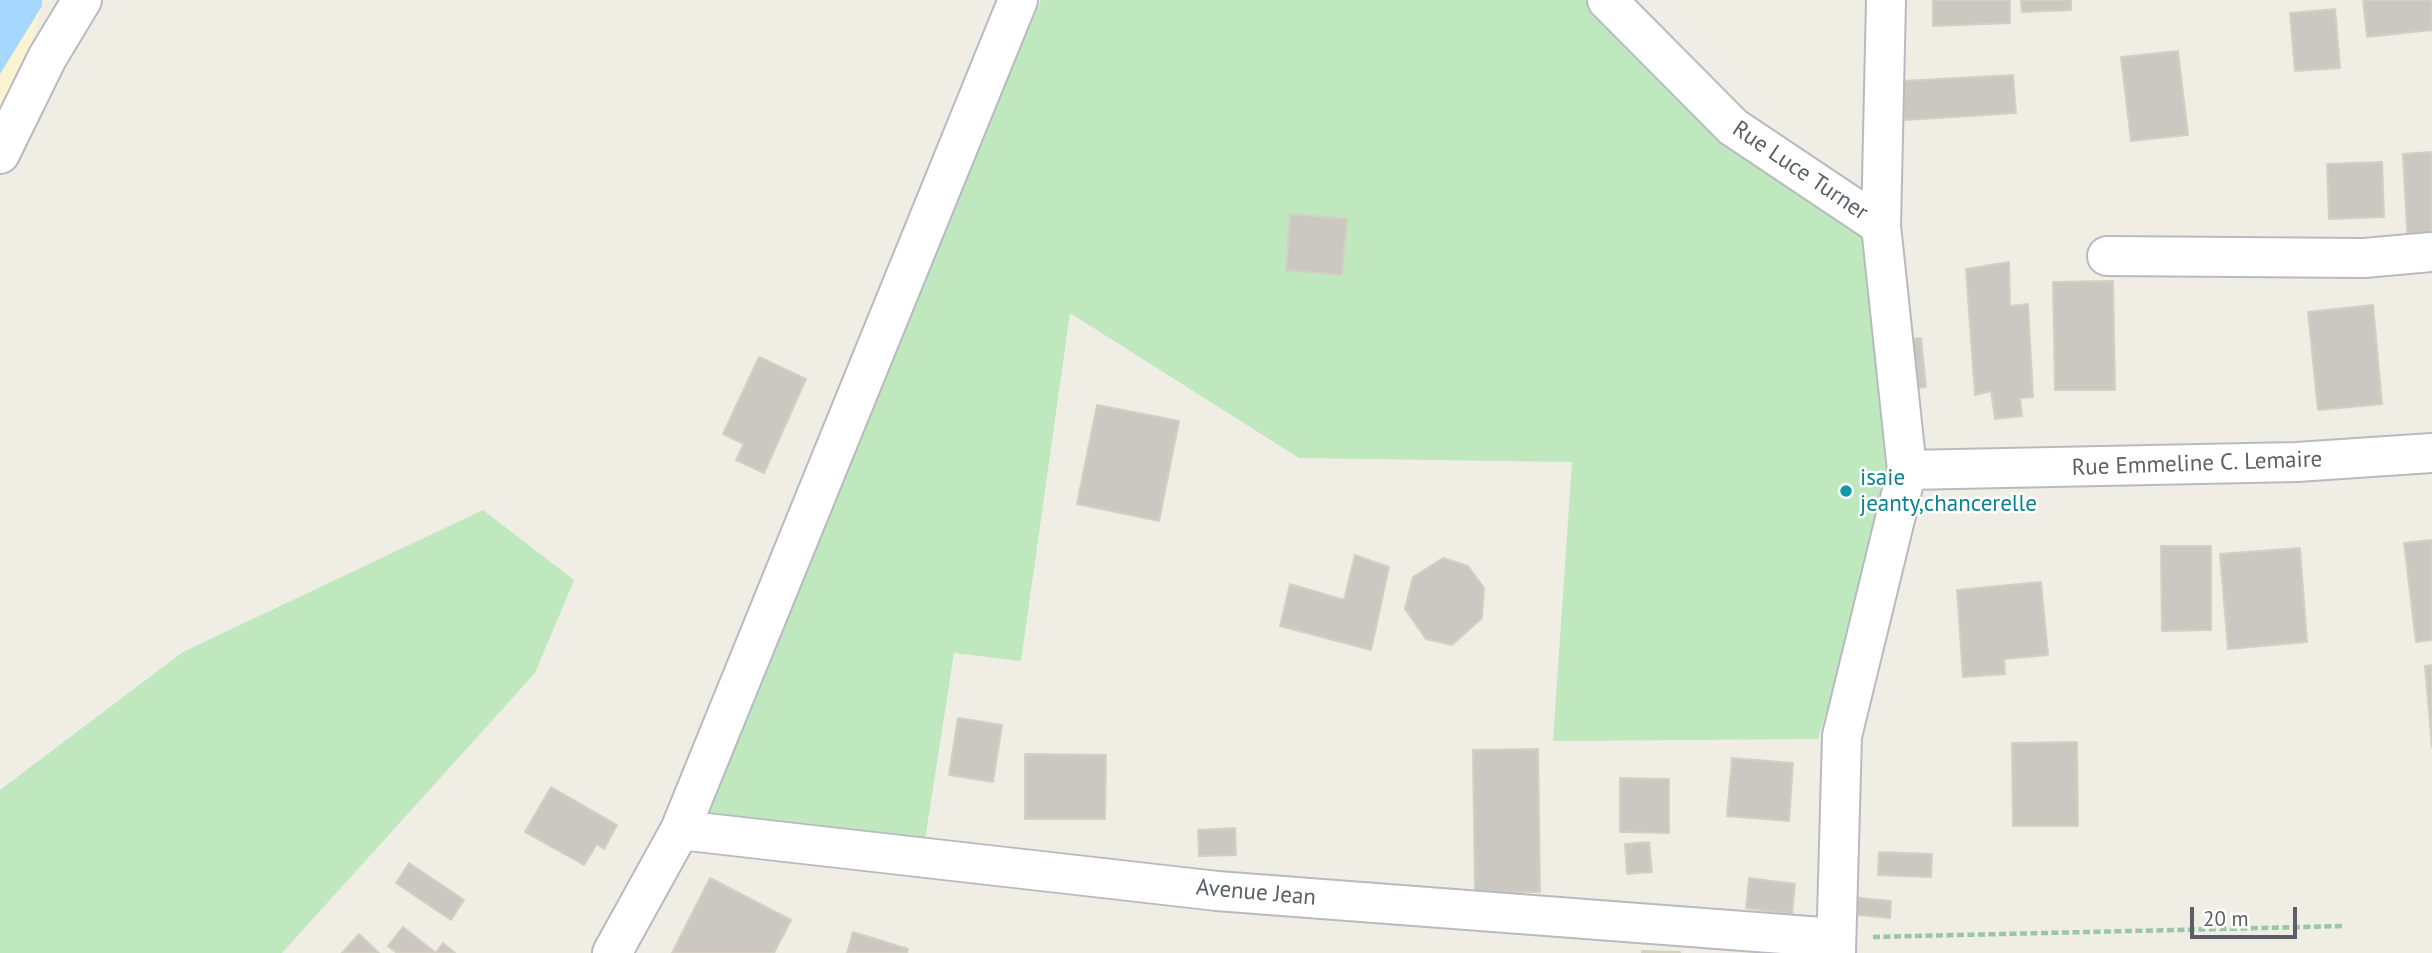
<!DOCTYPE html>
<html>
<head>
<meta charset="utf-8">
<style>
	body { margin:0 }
	#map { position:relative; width:2432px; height:953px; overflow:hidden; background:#efede4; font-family:"PT Sans",sans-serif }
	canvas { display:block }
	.scale { position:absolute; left:2190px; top:907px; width:107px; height:32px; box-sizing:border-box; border:4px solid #5c6066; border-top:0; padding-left:9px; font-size:21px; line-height:24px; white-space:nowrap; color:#5c6066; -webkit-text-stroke:5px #fff; paint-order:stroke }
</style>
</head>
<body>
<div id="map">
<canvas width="2432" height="953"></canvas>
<div class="scale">20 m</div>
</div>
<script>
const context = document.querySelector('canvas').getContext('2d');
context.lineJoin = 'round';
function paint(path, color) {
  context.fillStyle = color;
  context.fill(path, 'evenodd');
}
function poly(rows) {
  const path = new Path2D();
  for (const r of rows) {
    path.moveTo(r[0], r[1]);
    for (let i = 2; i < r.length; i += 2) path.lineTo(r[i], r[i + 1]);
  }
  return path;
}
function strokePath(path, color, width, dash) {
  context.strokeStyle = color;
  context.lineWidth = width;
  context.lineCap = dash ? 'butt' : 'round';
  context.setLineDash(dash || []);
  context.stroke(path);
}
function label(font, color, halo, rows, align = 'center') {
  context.font = font + ' "PT Sans",sans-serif';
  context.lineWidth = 5;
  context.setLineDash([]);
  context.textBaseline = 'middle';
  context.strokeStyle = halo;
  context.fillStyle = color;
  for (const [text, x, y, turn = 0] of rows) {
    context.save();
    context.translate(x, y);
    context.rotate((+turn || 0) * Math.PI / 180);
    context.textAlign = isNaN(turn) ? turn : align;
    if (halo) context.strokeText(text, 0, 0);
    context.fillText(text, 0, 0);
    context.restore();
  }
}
const green = poly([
	[1041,0,1586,0,1727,143,1869,237,1890,505,1818,739,1553,741,1572,462,1299,458,1070,313,1021,661,954,653,924,846,695,815],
	[483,510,574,580,535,673,282,953,0,953,0,790,183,652]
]);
const sand = poly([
	[42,6,25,66,0,116,0,74]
]);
const water = poly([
	[0,0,42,0,42,6,0,74]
]);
const building = poly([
	[1933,0,2010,0,2010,23,1933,26,1933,0],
	[2021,0,2071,0,2071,10,2022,12,2021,0],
	[2363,0,2432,0,2432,30,2367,37,2363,0],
	[2335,9,2340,68,2295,71,2290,13,2335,9],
	[2178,51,2188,135,2131,141,2121,57,2178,51],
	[2013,75,2016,113,1905,120,1902,81,2013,75],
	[2432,152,2432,247,2408,249,2403,154,2432,152],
	[2382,162,2384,217,2329,219,2327,164,2382,162],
	[1290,214,1347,219,1342,275,1286,270,1290,214],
	[2009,262,2010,306,2028,304,2033,397,2020,398,2022,416,1995,419,1991,391,1975,395,1966,269,2009,262],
	[2113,281,2115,390,2055,390,2053,282,2113,281],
	[2373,305,2382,404,2318,410,2308,312,2373,305],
	[1921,338,1926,387,1911,389,1906,339,1921,338],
	[759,357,806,379,764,473,736,460,744,444,723,434,759,357],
	[1097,405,1179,421,1159,521,1077,504,1097,405],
	[1843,486,1848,486,1849,495,1844,496,1843,486],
	[2432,540,2432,640,2416,642,2404,543,2432,540],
	[2161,546,2211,546,2211,630,2162,631,2161,546],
	[2300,548,2307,642,2228,649,2220,554,2300,548],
	[1355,555,1389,567,1371,650,1280,626,1290,584,1344,600,1355,555],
	[1443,558,1468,566,1484,588,1482,618,1452,645,1426,639,1405,609,1413,577,1443,558],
	[2041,582,2048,655,2004,659,2005,674,1963,677,1957,590,2041,582],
	[2432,665,2432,747,2425,666,2432,665],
	[958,718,1002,725,993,782,949,775,958,718],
	[2077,742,2078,826,2013,826,2012,743,2077,742],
	[1538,749,1540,892,1475,892,1473,750,1538,749],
	[1025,754,1106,755,1105,819,1025,819,1025,754],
	[1732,758,1793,763,1789,821,1727,816,1732,758],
	[1620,778,1669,779,1669,833,1620,832,1620,778],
	[551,787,617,825,604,849,597,844,584,865,525,832,551,787],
	[1235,828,1236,855,1199,856,1198,830,1235,828],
	[1649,842,1652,872,1627,874,1625,844,1649,842],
	[1879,852,1932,854,1931,877,1878,875,1879,852],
	[409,863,464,900,451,920,396,883,409,863],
	[710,878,791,920,774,953,672,953,710,878],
	[1749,878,1795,884,1792,914,1746,908,1749,878],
	[1851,897,1891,901,1890,918,1850,914,1851,897],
	[403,927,436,953,443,943,455,953,397,953,388,946,403,927],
	[853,932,908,949,907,953,847,953,853,932],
	[359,934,379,953,342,953,359,934],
	[1642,951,1680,952,1680,953,1642,953,1642,951]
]);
const path = poly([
	[1873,937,2344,926]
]);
const minor = poly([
	[1607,0,1733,127,1881,226,1907,470],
	[0,154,47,58,82,0],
	[1881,226,1886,0],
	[2107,256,2364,258,2432,252],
	[680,830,1217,891,1835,938],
	[612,953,680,830,1018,0],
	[1836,953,1842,736,1907,470,2297,462,2432,453]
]);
const markers = [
	[1846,491,7,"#0f9aa8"]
];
const streetNames = [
	["Rue Luce Turner",1800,171,34],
	["Rue Emmeline C. Lemaire",2197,464,-2],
	["Avenue Jean",1256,893,5]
];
const cultureNames = [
	["isaie",1860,478],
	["jeanty,chancerelle",1860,504]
];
paint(green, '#bfe8bf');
paint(sand, '#fcf3d2');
paint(water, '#a5d7ff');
paint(building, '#cac8c1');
strokePath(building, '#d5cfc2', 2);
strokePath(minor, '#b7babf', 42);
strokePath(path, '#97c7a5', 4.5, [7, 3.5]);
strokePath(minor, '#fff', 38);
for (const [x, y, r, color] of markers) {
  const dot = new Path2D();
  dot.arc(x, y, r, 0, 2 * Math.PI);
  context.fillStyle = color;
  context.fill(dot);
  strokePath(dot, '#fff', 2.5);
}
label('23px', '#5c6066', '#fff', streetNames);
label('23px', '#0d838f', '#fff', cultureNames, 'left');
</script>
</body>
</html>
